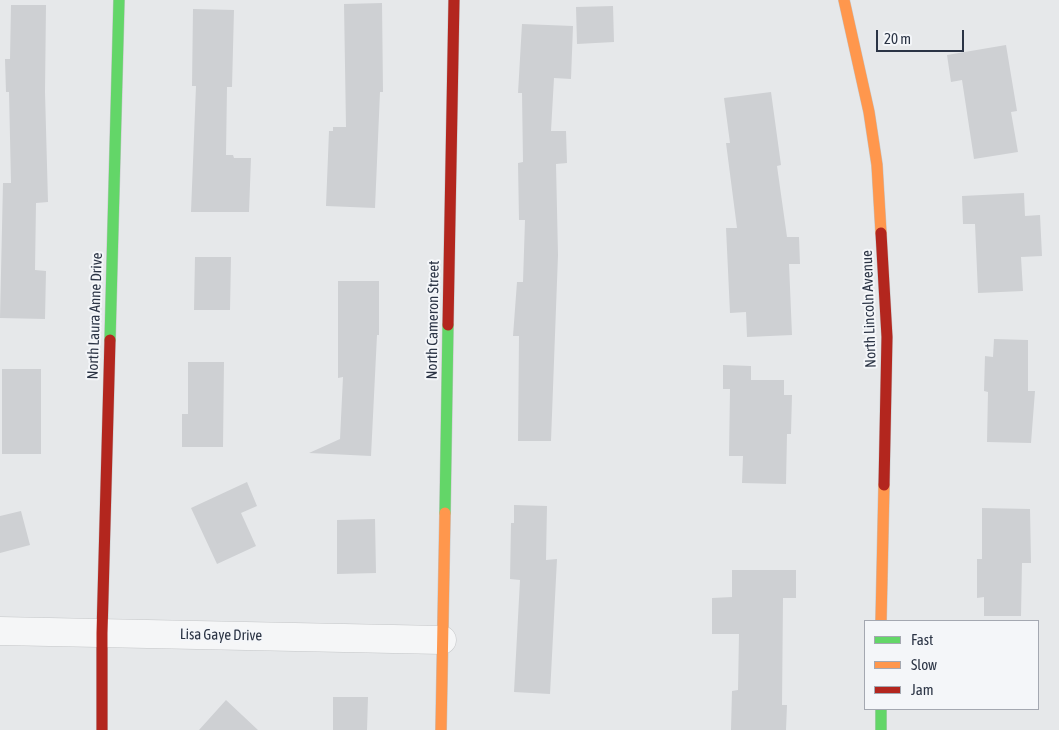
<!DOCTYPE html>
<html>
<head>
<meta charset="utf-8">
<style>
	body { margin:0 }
	#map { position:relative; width:1059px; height:730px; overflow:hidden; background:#e6e8ea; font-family:"Asap Condensed",sans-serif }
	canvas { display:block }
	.legend { position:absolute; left:864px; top:620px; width:175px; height:90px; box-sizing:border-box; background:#f4f6f9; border:1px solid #a4a8b1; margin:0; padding:6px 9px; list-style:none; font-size:15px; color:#2b3445 }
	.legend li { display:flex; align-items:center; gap:10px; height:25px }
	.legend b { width:25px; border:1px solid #a4a8b1 }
	.scale { position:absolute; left:876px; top:30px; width:88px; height:22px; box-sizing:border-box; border:2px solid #2b3445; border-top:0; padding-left:6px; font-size:15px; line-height:18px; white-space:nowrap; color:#2b3445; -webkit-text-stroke:4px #f4f6f9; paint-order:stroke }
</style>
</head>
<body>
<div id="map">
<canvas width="1059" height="730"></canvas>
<ul class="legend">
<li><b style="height:6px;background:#63d668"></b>Fast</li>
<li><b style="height:6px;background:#ff974d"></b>Slow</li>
<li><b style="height:6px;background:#b3261e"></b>Jam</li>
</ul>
<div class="scale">20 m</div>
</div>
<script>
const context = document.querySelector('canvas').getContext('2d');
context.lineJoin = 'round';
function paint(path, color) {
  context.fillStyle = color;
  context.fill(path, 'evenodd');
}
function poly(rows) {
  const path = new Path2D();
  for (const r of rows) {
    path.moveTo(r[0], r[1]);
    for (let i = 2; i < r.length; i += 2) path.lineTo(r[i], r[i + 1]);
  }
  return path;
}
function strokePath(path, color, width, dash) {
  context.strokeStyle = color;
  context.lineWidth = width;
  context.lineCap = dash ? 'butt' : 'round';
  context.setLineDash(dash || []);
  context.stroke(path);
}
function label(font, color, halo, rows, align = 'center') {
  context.font = font + ' "Asap Condensed",sans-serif';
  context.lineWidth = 4;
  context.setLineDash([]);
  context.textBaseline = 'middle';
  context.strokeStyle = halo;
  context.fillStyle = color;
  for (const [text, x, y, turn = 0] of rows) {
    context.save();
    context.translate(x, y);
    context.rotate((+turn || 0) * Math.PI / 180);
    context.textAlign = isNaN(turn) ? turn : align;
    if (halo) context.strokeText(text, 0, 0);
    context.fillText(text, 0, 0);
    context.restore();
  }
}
const building = poly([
	[382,3,383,92,380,92,375,208,326,206,329,131,333,131,333,127,346,127,344,4],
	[11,5,46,5,45,92,48,202,36,203,35,270,46,271,45,319,0,318,3,183,11,183,9,92,6,92,5,59,10,59],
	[613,6,614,42,577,44,576,7],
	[193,9,234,10,232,87,227,87,226,155,233,155,234,158,251,158,249,212,191,212,196,86,192,86],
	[522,24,573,26,571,79,554,78,551,131,566,131,567,163,556,164,558,255,551,441,518,441,519,336,513,336,517,282,523,282,525,220,519,220,518,163,523,162,522,93,518,93],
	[1006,45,1017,111,1011,112,1018,152,974,159,962,80,951,82,947,55],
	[771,92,781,165,777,166,787,237,799,237,800,264,789,264,792,335,747,337,746,312,730,313,726,228,737,228,726,143,730,143,724,98],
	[1024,193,1025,216,1040,215,1042,256,1021,257,1023,291,978,293,975,224,963,224,962,196],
	[195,257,231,257,230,310,194,310],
	[338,281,379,281,379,335,377,335,371,456,309,453,340,439,343,377,338,378],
	[994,339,1028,340,1028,391,1035,391,1031,443,987,442,988,392,984,391,985,356,993,357],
	[188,362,224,362,223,447,182,447,182,414,188,414],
	[723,365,751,366,751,380,784,380,784,395,792,395,791,434,787,434,786,484,742,483,743,456,729,456,730,389,723,389],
	[2,369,41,369,41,454,2,454],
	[247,482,257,506,241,513,256,546,217,564,191,508],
	[514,505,547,506,546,560,557,559,550,694,514,692,520,580,510,579,511,523,514,523],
	[982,508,1030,509,1031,563,1022,563,1021,616,984,616,984,597,977,598,977,559,982,559],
	[21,511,30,545,0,553,0,516],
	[375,519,376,573,337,574,337,520],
	[732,570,796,570,796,598,783,598,782,705,787,705,786,730,731,730,732,691,738,690,739,634,712,634,712,598,732,597],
	[333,697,368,697,367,730,333,730],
	[226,700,258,730,199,730]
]);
const street = poly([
	[0,631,442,640]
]);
const fast = poly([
	[110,340,119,0],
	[445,513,448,325],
	[881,709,881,730]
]);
const slow = poly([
	[844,0,869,112,877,165,881,233],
	[881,621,884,485],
	[441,730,445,513]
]);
const jam = poly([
	[881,233,887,337,884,485],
	[448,325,454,0],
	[102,730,102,633,110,340]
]);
const streetNames = [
	["North Lincoln Avenue",869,309,-92],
	["North Laura Anne Drive",95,316,-88],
	["North Cameron Street",433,320,-89],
	["Lisa Gaye Drive",221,635,1]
];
paint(building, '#ced0d3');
strokePath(street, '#c4c6c8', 29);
strokePath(fast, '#c4c6c8', 12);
strokePath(slow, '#c4c6c8', 12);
strokePath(jam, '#c4c6c8', 12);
strokePath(street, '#f5f6f7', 28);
strokePath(fast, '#63d668', 11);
strokePath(slow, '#ff974d', 11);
strokePath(jam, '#b3261e', 11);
label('15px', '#2b3445', '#f4f6f9', streetNames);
</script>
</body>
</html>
